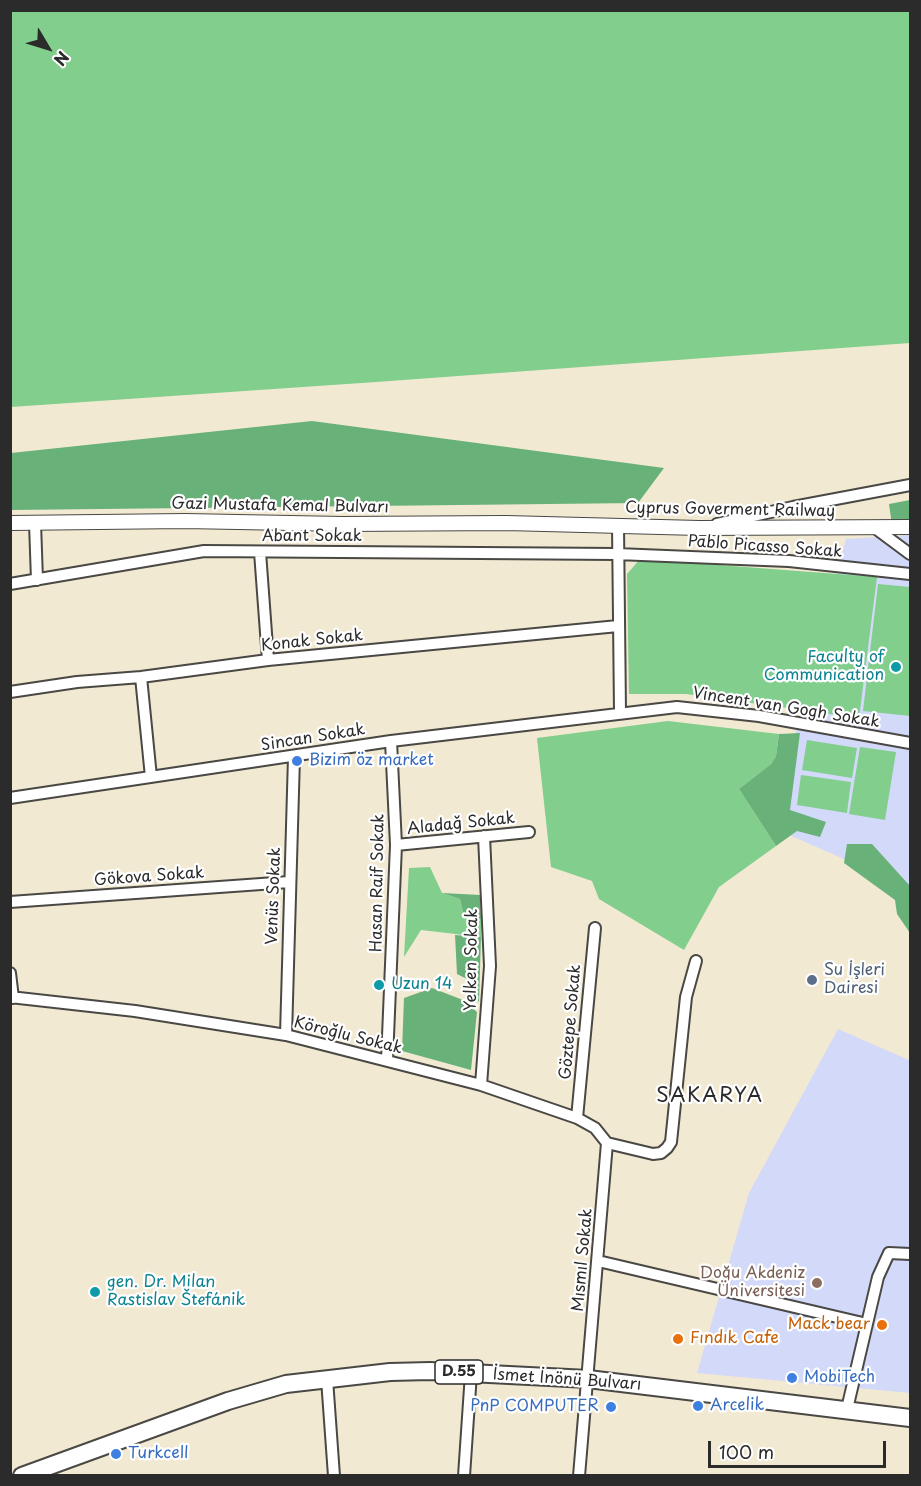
<!DOCTYPE html>
<html>
<head>
<meta charset="utf-8">
<style>
	body { margin:0 }
	#map { position:relative; width:921px; height:1486px; overflow:hidden; background:#f2e9d2; font-family:"Playpen Sans",sans-serif }
	canvas { display:block }
	.frame { position:absolute; inset:0; border:12px solid #2b2b2b; pointer-events:none }
	.north { position:absolute; left:18px; top:18px; width:60px; height:60px; -webkit-text-stroke:4px #fff; paint-order:stroke; rotate:128deg; font-size:16px; font-weight:700; line-height:24px; text-align:center; color:#2b2b2b }
	.north::after { content:''; display:block; margin:auto; width:21px; height:27px; background:#2b2b2b; clip-path:polygon(50% 0,100% 100%,50% 72%,0 100%) }
	.scale { position:absolute; left:708px; top:1441px; width:178px; height:27px; box-sizing:border-box; border:3px solid #2b2b2b; border-top:0; padding-left:8px; font-size:18px; line-height:21px; white-space:nowrap; color:#2b2b2b; -webkit-text-stroke:4px #fff; paint-order:stroke }
</style>
</head>
<body>
<div id="map">
<canvas width="921" height="1486"></canvas>
<div class="frame"></div>
<div class="north">N</div>
<div class="scale">100 m</div>
</div>
<script>
const context = document.querySelector('canvas').getContext('2d');
context.lineJoin = 'round';
function paint(path, color) {
  context.fillStyle = color;
  context.fill(path, 'evenodd');
}
function poly(rows) {
  const path = new Path2D();
  for (const r of rows) {
    path.moveTo(r[0], r[1]);
    for (let i = 2; i < r.length; i += 2) path.lineTo(r[i], r[i + 1]);
  }
  return path;
}
function strokePath(path, color, width, dash) {
  context.strokeStyle = color;
  context.lineWidth = width;
  context.lineCap = dash ? 'butt' : 'round';
  context.setLineDash(dash || []);
  context.stroke(path);
}
function label(font, color, halo, rows, align = 'center') {
  context.font = font + ' "Playpen Sans",sans-serif';
  context.lineWidth = 4.5;
  context.setLineDash([]);
  context.textBaseline = 'middle';
  context.strokeStyle = halo;
  context.fillStyle = color;
  for (const [text, x, y, turn = 0] of rows) {
    context.save();
    context.translate(x, y);
    context.rotate((+turn || 0) * Math.PI / 180);
    context.textAlign = isNaN(turn) ? turn : align;
    if (halo) context.strokeText(text, 0, 0);
    context.fillText(text, 0, 0);
    context.restore();
  }
}
const built = poly([
	[910,535,910,888,771,827,846,539],
	[838,1029,909,1060,910,1059,910,1393,697,1373,749,1193]
]);
const green = poly([
	[11,10,910,11,910,343,376,382,11,407],
	[640,559,877,577,859,718,686,694,629,694,627,574],
	[878,584,910,587,910,716,863,711],
	[668,721,779,734,776,756,771,764,739,789,776,846,719,887,684,950,599,899,592,881,551,867,537,738],
	[807,740,857,748,852,778,802,770],
	[860,747,896,752,885,820,849,814],
	[801,775,851,782,847,813,797,805],
	[430,867,442,893,460,899,463,912,481,919,481,937,421,930,404,957,409,868]
]);
const forest = poly([
	[312,421,664,468,638,503,11,510,11,453],
	[910,500,910,522,892,525,889,504],
	[800,733,790,810,826,822,820,837,797,831,776,846,739,789,771,764,776,756,779,734],
	[847,844,872,844,910,886,910,933,897,914,895,900,844,863],
	[442,893,480,895,481,919,463,912,460,899],
	[455,935,481,937,479,1002,467,986,469,980,457,974],
	[432,988,463,1000,477,1012,471,1070,402,1051,404,998]
]);
const street = poly([
	[35,523,37,580],
	[717,524,793,507,910,485],
	[618,525,620,712],
	[875,528,910,554],
	[260,552,268,660],
	[10,584,204,551,617,554,789,561,910,574],
	[141,677,151,777],
	[10,692,77,682,141,677,268,660,618,626],
	[10,798,391,741,677,707,759,716,910,743],
	[396,845,529,832],
	[10,902,289,882],
	[10,973,13,998],
	[10,997,135,1011,286,1035,481,1085,577,1118,595,1128,607,1143,653,1154,661,1153,667,1148,671,1142,686,997,696,961],
	[286,1035,294,757],
	[387,1060,396,845,391,741],
	[481,1085,490,966,484,836],
	[577,1118,595,928],
	[598,1261,867,1324],
	[327,1379,334,1476],
	[847,1409,878,1277,889,1253,910,1254],
	[464,1476,471,1373],
	[579,1476,607,1143]
]);
const secondary = poly([
	[10,523,185,521,343,524,506,523,699,528,910,527]
]);
const primary = poly([
	[22,1476,228,1401,286,1384,390,1372,430,1371,588,1379,910,1418]
]);
const markers = [
	[896,667,6,"#0f9aa8"],
	[297,761,6,"#3f7fe0"],
	[812,980,6,"#5c6f8a"],
	[379,985,6,"#0f9aa8"],
	[817,1283,6,"#8d6e63"],
	[95,1292,6,"#0f9aa8"],
	[882,1325,6,"#e8710a"],
	[678,1339,6,"#e8710a"],
	[792,1378,6,"#3f7fe0"],
	[698,1406,6,"#3f7fe0"],
	[611,1407,6,"#3f7fe0"],
	[116,1454,6,"#3f7fe0"]
];
const shields = [
	[459,1372,48]
];
const shieldNames = [
	["D.55",459,1372]
];
const streetNames = [
	["Gazi Mustafa Kemal Bulvarı",280,506,1],
	["Cyprus Goverment Railway",730,510,1],
	["Abant Sokak",312,537],
	["Pablo Picasso Sokak",765,547,4],
	["Konak Sokak",312,641,-6],
	["Vincent van Gogh Sokak",786,708,9],
	["Sincan Sokak",313,738,-9],
	["Aladağ Sokak",461,824,-6],
	["Gökova Sokak",149,877,-4],
	["Hasan Raif Sokak",378,883,-89],
	["Venüs Sokak",274,896,-88],
	["Yelken Sokak",472,960,-89],
	["Göztepe Sokak",571,1022,-85],
	["Köroğlu Sokak",348,1036,14],
	["Mısmıl Sokak",583,1260,-85],
	["İsmet İnönü Bulvarı",567,1380,4]
];
const cultureNames = [
	["Faculty of",884,658,"right"],
	["Communication",884,676,"right"],
	["Uzun 14",391,985],
	["gen. Dr. Milan",107,1283],
	["Rastislav Štefánik",107,1301]
];
const shopNames = [
	["Bizim öz market",309,761],
	["MobiTech",804,1378],
	["Arcelik",710,1406],
	["PnP COMPUTER",599,1407,"right"],
	["Turkcell",128,1454]
];
const serviceNames = [
	["Su İşleri",824,971],
	["Dairesi",824,989]
];
const educationNames = [
	["Doğu Akdeniz",805,1274],
	["Üniversitesi",805,1292]
];
const foodNames = [
	["Mack bear",870,1325],
	["Fındık Cafe",690,1339,"left"]
];
const quarterNames = [
	["SAKARYA",710,1096]
];
paint(built, '#d3d9f9');
paint(green, '#81ce8d');
paint(forest, '#68b178');
strokePath(street, '#494844', 14);
strokePath(secondary, '#494844', 16);
strokePath(primary, '#494844', 20);
strokePath(street, '#fff', 10);
strokePath(secondary, '#fff', 14);
strokePath(primary, '#fff', 16);
for (const [x, y, r, color] of markers) {
  const dot = new Path2D();
  dot.arc(x, y, r, 0, 2 * Math.PI);
  context.fillStyle = color;
  context.fill(dot);
  strokePath(dot, '#fff', 2);
}
for (const [x, y, w] of shields) {
  const box = new Path2D();
  box.roundRect(x - w / 2, y - 12, w, 24, 4.5);
  context.fillStyle = '#fff';
  context.fill(box);
  strokePath(box, '#2b2b2b', 1.5);
}
label('bold 15px', '#2b2b2b', null, shieldNames);
label('16px', '#2b2b2b', '#fff', streetNames);
label('16px', '#0d838f', '#fff', cultureNames, 'left');
label('16px', '#366cbe', '#fff', shopNames, 'left');
label('16px', '#4e5e75', '#fff', serviceNames, 'left');
label('16px', '#785e54', '#fff', educationNames, 'right');
label('16px', '#c56008', '#fff', foodNames, 'right');
context.letterSpacing = '1.5px';
label('20px', '#2b2b2b', '#fff', quarterNames);
context.letterSpacing = '0px';
</script>
</body>
</html>
